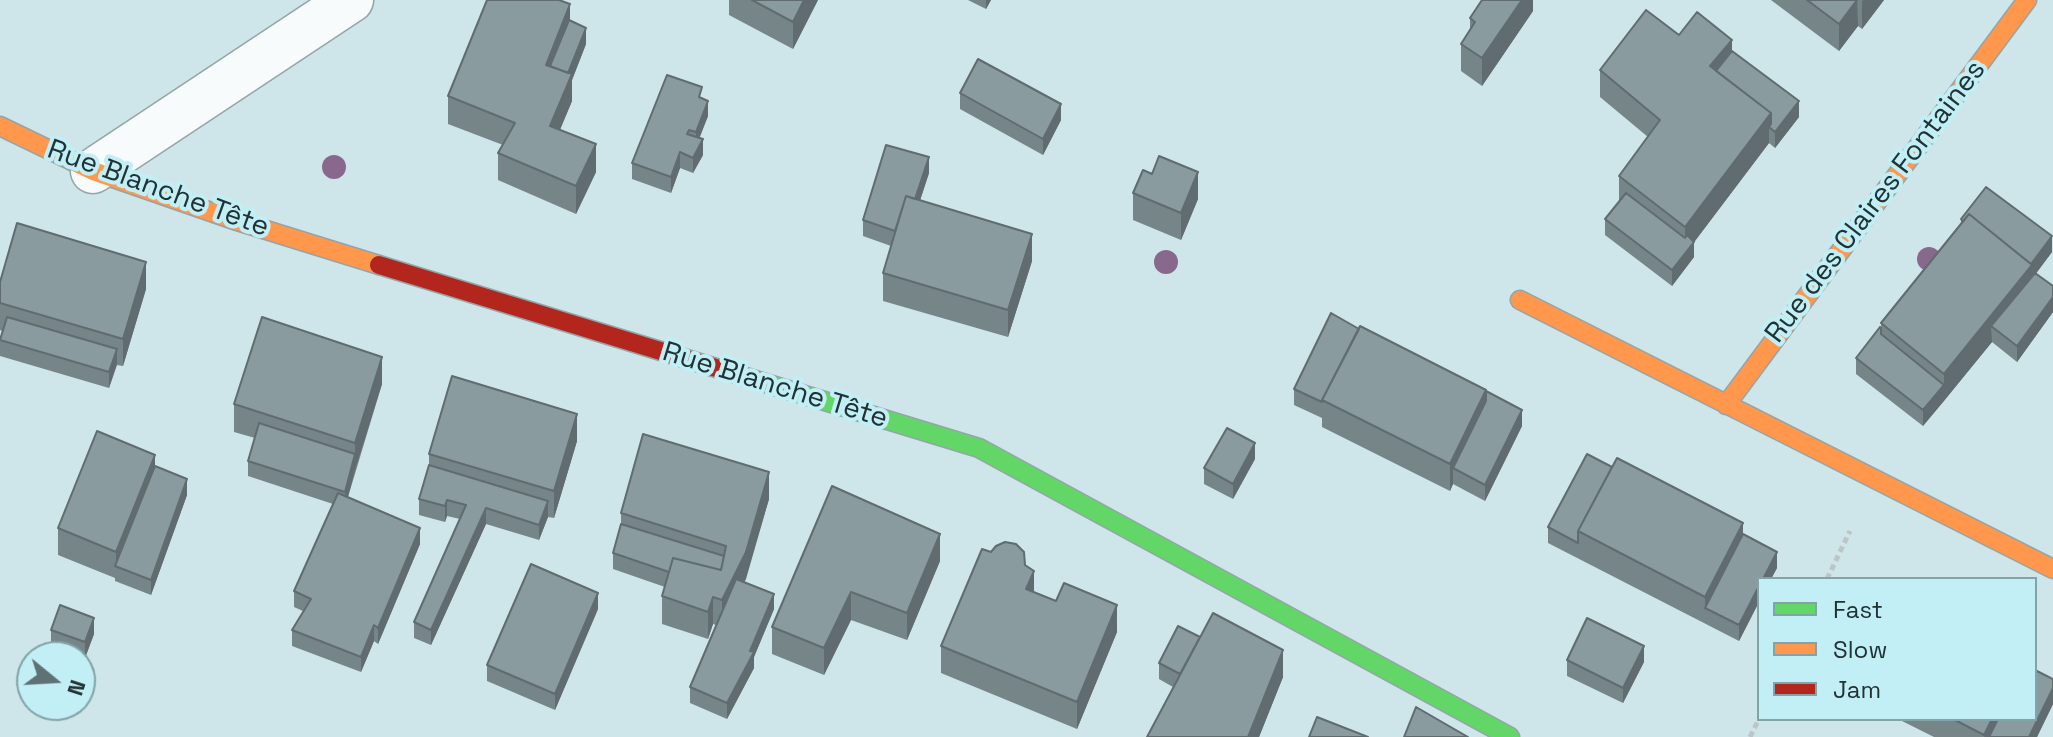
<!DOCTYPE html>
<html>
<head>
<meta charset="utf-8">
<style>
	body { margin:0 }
	#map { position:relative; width:2053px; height:737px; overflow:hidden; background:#cee6e9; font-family:"Space Grotesk",sans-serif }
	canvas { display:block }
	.legend { position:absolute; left:1757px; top:577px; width:280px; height:144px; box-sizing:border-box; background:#c2eef5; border:2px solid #82a3a8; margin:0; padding:10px 14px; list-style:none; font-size:24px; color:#213235 }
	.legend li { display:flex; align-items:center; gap:16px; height:40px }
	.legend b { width:40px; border:2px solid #82a3a8 }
	.north { position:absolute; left:16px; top:641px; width:80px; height:80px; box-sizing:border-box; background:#c2eef5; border:2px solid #82a3a8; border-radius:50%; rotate:108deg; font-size:22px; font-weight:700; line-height:32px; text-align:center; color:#213235 }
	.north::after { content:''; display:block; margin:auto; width:28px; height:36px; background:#5e7174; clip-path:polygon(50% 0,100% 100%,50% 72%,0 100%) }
</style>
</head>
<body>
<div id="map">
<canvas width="2053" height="737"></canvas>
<ul class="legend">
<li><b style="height:10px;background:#63d668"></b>Fast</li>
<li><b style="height:10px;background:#ff974d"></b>Slow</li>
<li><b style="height:10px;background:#b3261e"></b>Jam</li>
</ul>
<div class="north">N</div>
</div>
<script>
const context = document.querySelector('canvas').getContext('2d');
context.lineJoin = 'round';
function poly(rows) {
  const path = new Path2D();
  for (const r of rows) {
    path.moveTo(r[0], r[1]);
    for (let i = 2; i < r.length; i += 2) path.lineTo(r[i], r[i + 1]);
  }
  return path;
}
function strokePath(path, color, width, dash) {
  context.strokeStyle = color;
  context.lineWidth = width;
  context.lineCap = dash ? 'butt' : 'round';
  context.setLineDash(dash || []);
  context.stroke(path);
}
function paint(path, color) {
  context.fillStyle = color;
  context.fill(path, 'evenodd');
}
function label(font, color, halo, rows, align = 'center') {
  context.font = font + ' "Space Grotesk",sans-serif';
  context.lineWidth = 8;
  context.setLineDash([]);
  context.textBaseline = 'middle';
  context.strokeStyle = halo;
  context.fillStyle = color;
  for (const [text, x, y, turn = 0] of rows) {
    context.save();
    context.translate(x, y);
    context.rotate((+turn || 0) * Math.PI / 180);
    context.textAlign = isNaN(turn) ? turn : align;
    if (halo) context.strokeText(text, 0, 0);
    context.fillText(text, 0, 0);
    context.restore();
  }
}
const path = poly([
	[1827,579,1850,531],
	[1750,737,1759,719]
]);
const street = poly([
	[93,171,351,0]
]);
const fast = poly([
	[762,382,979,448,1510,737]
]);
const slow = poly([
	[0,126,93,171,237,221,379,265],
	[1520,300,2053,569],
	[1726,405,2027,0]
]);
const jam = poly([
	[379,265,762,382]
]);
const trees = [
	[334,167],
	[1929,259],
	[1166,262]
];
const wall = poly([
	[729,0,818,0,793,49,729,15],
	[968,0,991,0,986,9],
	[1533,0,1533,11,1482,86,1461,71,1461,44,1470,31,1470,18],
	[1771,0,1884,0,1862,29,1858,26,1839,51],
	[570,21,586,44,572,80,572,101,560,130,596,172,576,214,498,180,498,153,503,145,448,124,448,96],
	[1679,35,1732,51,1799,117,1775,148,1769,143,1694,242,1694,257,1672,286,1605,235,1605,219,1619,202,1619,176,1648,137,1600,97,1600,70],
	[960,93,1061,120,1043,155,960,109],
	[702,98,708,116,699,138,703,155,693,173,680,168,671,193,632,179,632,163],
	[929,173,920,200,1032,261,1008,337,883,301,883,273,891,246,863,236,863,220],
	[1133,193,1198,199,1181,240,1133,220],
	[1961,219,2052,252,2036,273,2053,286,2053,312,2017,362,1992,342,1923,426,1856,374,1856,358,1881,328,1881,323,1961,225],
	[0,282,146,289,123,366,117,365,109,388,0,356,0,338,2,331,0,330],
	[1359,329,1486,391,1522,426,1485,501,1453,484,1450,491,1322,427,1322,418,1294,405,1294,389],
	[382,384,348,497,420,544,378,644,374,641,361,672,292,646,292,630,303,611,294,607,294,591,333,504,248,476,248,461,255,438,234,432,234,404],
	[577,441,554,518,548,517,539,540,486,524,431,645,414,638,414,622,460,519,447,516,445,522,419,515,419,499,429,465,429,454],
	[1255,459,1233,499,1204,484,1204,468],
	[155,466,187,495,151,595,115,581,115,578,58,555,58,528],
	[832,486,940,561,907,640,851,620,824,675,772,654,772,627],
	[769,499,744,582,774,609,754,657,754,668,727,719,690,703,690,687,716,625,713,624,708,639,662,624,662,596,665,587,613,569,613,553,621,524,621,513],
	[1548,527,1743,534,1777,568,1771,579,1759,579,1759,602,1739,641,1548,543],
	[991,552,1025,565,1034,592,1117,632,1077,729,941,673,941,646],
	[598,609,555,710,487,681,487,665],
	[51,630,94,634,85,658,51,646],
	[1567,660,1644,662,1623,703,1567,676],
	[1159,663,1283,677,1259,737,1147,737,1173,687,1159,679],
	[2053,679,2053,704,2037,737,1934,737,1898,719,2035,719]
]);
const shadedWall = poly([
	[804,0,818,0,793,49,793,22],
	[986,0,991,0,986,9],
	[1522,0,1533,0,1533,11,1482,86,1482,58],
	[1857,0,1858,26,1839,51,1839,24],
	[1863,0,1884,0,1862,29,1862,2],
	[570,4,570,31,551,78,546,65],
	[586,28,586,44,572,80,572,101,550,153,550,126,565,82],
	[1732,40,1732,67,1718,84,1710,66],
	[708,101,708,116,696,147,696,132],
	[1799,101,1799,117,1775,148,1775,132],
	[1061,104,1061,120,1043,155,1043,139],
	[1771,113,1771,129,1769,127,1769,143,1689,249,1694,242,1694,257,1672,286,1672,270,1685,254,1685,227],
	[703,139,703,155,693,173,693,158],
	[596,144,596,172,576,214,576,186],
	[680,152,680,168,671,193,671,177],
	[929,157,929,173,912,225,912,209],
	[1198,172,1198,199,1181,240,1181,213],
	[1032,234,1032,261,1008,337,1008,310],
	[2052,236,2052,252,2032,279,1991,326,1992,342,1944,401,1944,374],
	[146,262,146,289,123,366,123,339],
	[2053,297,2053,312,2017,362,2017,346],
	[117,349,117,364,109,388,109,372],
	[382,357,382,384,355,470,345,508,345,492,355,454,355,443],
	[1944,385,1944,401,1923,426,1923,410],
	[1486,390,1486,417,1453,468,1453,484,1450,491,1450,464],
	[1522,410,1522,426,1485,501,1485,485],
	[577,414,577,441,554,518,554,491],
	[1255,443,1255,459,1233,499,1233,484],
	[155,455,155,482,116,566,116,552],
	[769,472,769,499,746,579,722,627,722,600],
	[187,479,187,495,151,595,151,580],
	[447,500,447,516,445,522,445,506],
	[548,501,548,517,539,540,539,525],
	[486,508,486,524,431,645,431,630],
	[1743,523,1743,550,1705,608,1705,597],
	[420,528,420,544,378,644,378,628],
	[940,534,940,561,907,640,907,613],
	[1777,552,1777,568,1771,579,1763,579],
	[1034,571,1034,598,1026,589],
	[1759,586,1759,602,1739,641,1739,625],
	[851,592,851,620,824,675,824,648],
	[598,593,598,609,555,710,555,694],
	[774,594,774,609,754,657,754,668,727,719,727,703],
	[713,597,713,624,708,639,708,612],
	[1117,605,1117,632,1077,729,1077,702],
	[94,618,94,634,85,658,85,642],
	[374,625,374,641,361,672,361,657],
	[1644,646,1644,662,1623,703,1623,688],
	[1283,650,1283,677,1259,737,1248,737],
	[2053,688,2053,704,2037,737,2029,737],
	[1992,719,2006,719,1997,737,1984,737]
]);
const building = poly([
	[487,0,559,0,570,4,546,65,572,74,550,126,596,144,576,186,498,153,515,123,448,96,487,0],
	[752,0,804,0,793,22,752,0],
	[1482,0,1522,0,1482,58,1461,44,1475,22,1470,18,1482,0],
	[1807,0,1857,0,1839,24,1807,0],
	[1646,10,1679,35,1697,12,1732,40,1710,66,1771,113,1685,227,1619,176,1660,120,1600,70,1646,10],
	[569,20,586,28,568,73,550,66,569,20],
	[1732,51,1799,101,1775,132,1769,127,1771,124,1771,113,1716,71,1732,51],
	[978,59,1061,104,1043,139,960,93,978,59],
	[667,75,702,87,699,97,708,101,696,132,689,130,687,134,703,139,693,158,680,152,671,177,632,163,667,75],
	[886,145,929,157,915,199,906,196,895,231,863,220,886,145],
	[1159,156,1198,172,1181,213,1133,193,1143,170,1152,174,1159,156],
	[1986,187,2052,236,2031,264,1969,214,1963,222,1961,219,1986,187],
	[1626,193,1685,238,1687,235,1694,242,1672,270,1605,219,1626,193],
	[906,196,1032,234,1008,310,883,273,906,196],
	[1969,214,2032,265,1944,374,1881,323,1969,214],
	[17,223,146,262,123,339,0,303,0,282,17,223],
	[2035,273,2053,286,2053,297,2017,346,1991,326,2035,273],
	[1331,313,1359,329,1322,400,1322,402,1294,389,1331,313],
	[7,317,117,349,109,372,0,340,7,317],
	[262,317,382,357,355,443,234,404,262,317],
	[1360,326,1486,390,1450,464,1322,400,1360,326],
	[1880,327,1881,328,1881,334,1944,385,1923,410,1856,358,1880,327],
	[452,376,577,414,554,491,429,454,452,376],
	[1486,391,1522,410,1485,485,1453,468,1486,401,1486,391],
	[259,423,355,454,345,492,248,461,259,423],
	[1227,428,1255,443,1233,484,1204,468,1227,428],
	[97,431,155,455,116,552,58,528,97,431],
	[643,434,769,472,746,552,722,600,713,597,708,612,662,596,673,558,721,570,726,546,621,513,643,434],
	[1587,454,1612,467,1578,531,1578,543,1548,527,1587,454],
	[1617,458,1743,523,1705,597,1578,531,1617,458],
	[429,465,548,501,539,525,486,508,431,630,414,622,466,505,447,500,445,506,419,499,429,465],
	[155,466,187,479,151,580,115,566,155,466],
	[832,486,940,534,907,613,851,592,824,648,772,627,832,486],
	[338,493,420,528,378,628,374,625,361,657,292,630,311,599,294,591,338,493],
	[621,524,724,556,721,570,673,558,669,572,613,553,621,524],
	[1743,534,1777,552,1763,579,1759,579,1759,586,1739,625,1705,608,1743,534],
	[1005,542,1016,544,1024,552,1025,565,1034,571,1026,589,1056,601,1064,583,1117,605,1077,702,941,646,982,549,991,552,996,546,1005,542],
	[531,564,598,593,555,694,487,665,531,564],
	[736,579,774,594,750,651,754,652,727,703,690,687,736,579],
	[60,605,94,618,85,642,51,630,60,605],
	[1213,613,1283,650,1248,737,1147,737,1213,613],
	[1587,618,1644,646,1623,688,1567,660,1587,618],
	[1178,626,1200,637,1180,674,1159,663,1178,626],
	[2035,670,2053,679,2053,688,2029,737,1989,737,1998,719,2035,719,2035,670],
	[1416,707,1468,737,1404,737,1416,707],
	[1317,717,1368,737,1309,737,1317,717],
	[1953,719,1992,719,1984,735,1953,719]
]);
const streetNames = [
	["Rue Blanche Tête",158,189,20],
	["Rue des Claires Fontaines",1876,202,-53],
	["Rue Blanche Tête",775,386,17]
];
strokePath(street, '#93a5a8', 47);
strokePath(fast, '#93a5a8', 21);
strokePath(slow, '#93a5a8', 21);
strokePath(jam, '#93a5a8', 21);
strokePath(path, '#bdc6c7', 5, [6, 4]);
strokePath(street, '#f8fbfc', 44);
strokePath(fast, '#63d668', 18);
strokePath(slow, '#ff974d', 18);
strokePath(jam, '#b3261e', 18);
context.fillStyle = '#88688d';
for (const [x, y] of trees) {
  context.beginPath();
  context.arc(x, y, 12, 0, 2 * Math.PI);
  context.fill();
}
paint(wall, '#768588');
paint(shadedWall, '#606c6f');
paint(building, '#899b9e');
strokePath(building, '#606c6f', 2);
label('28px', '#213235', '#c2eef5', streetNames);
</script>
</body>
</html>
